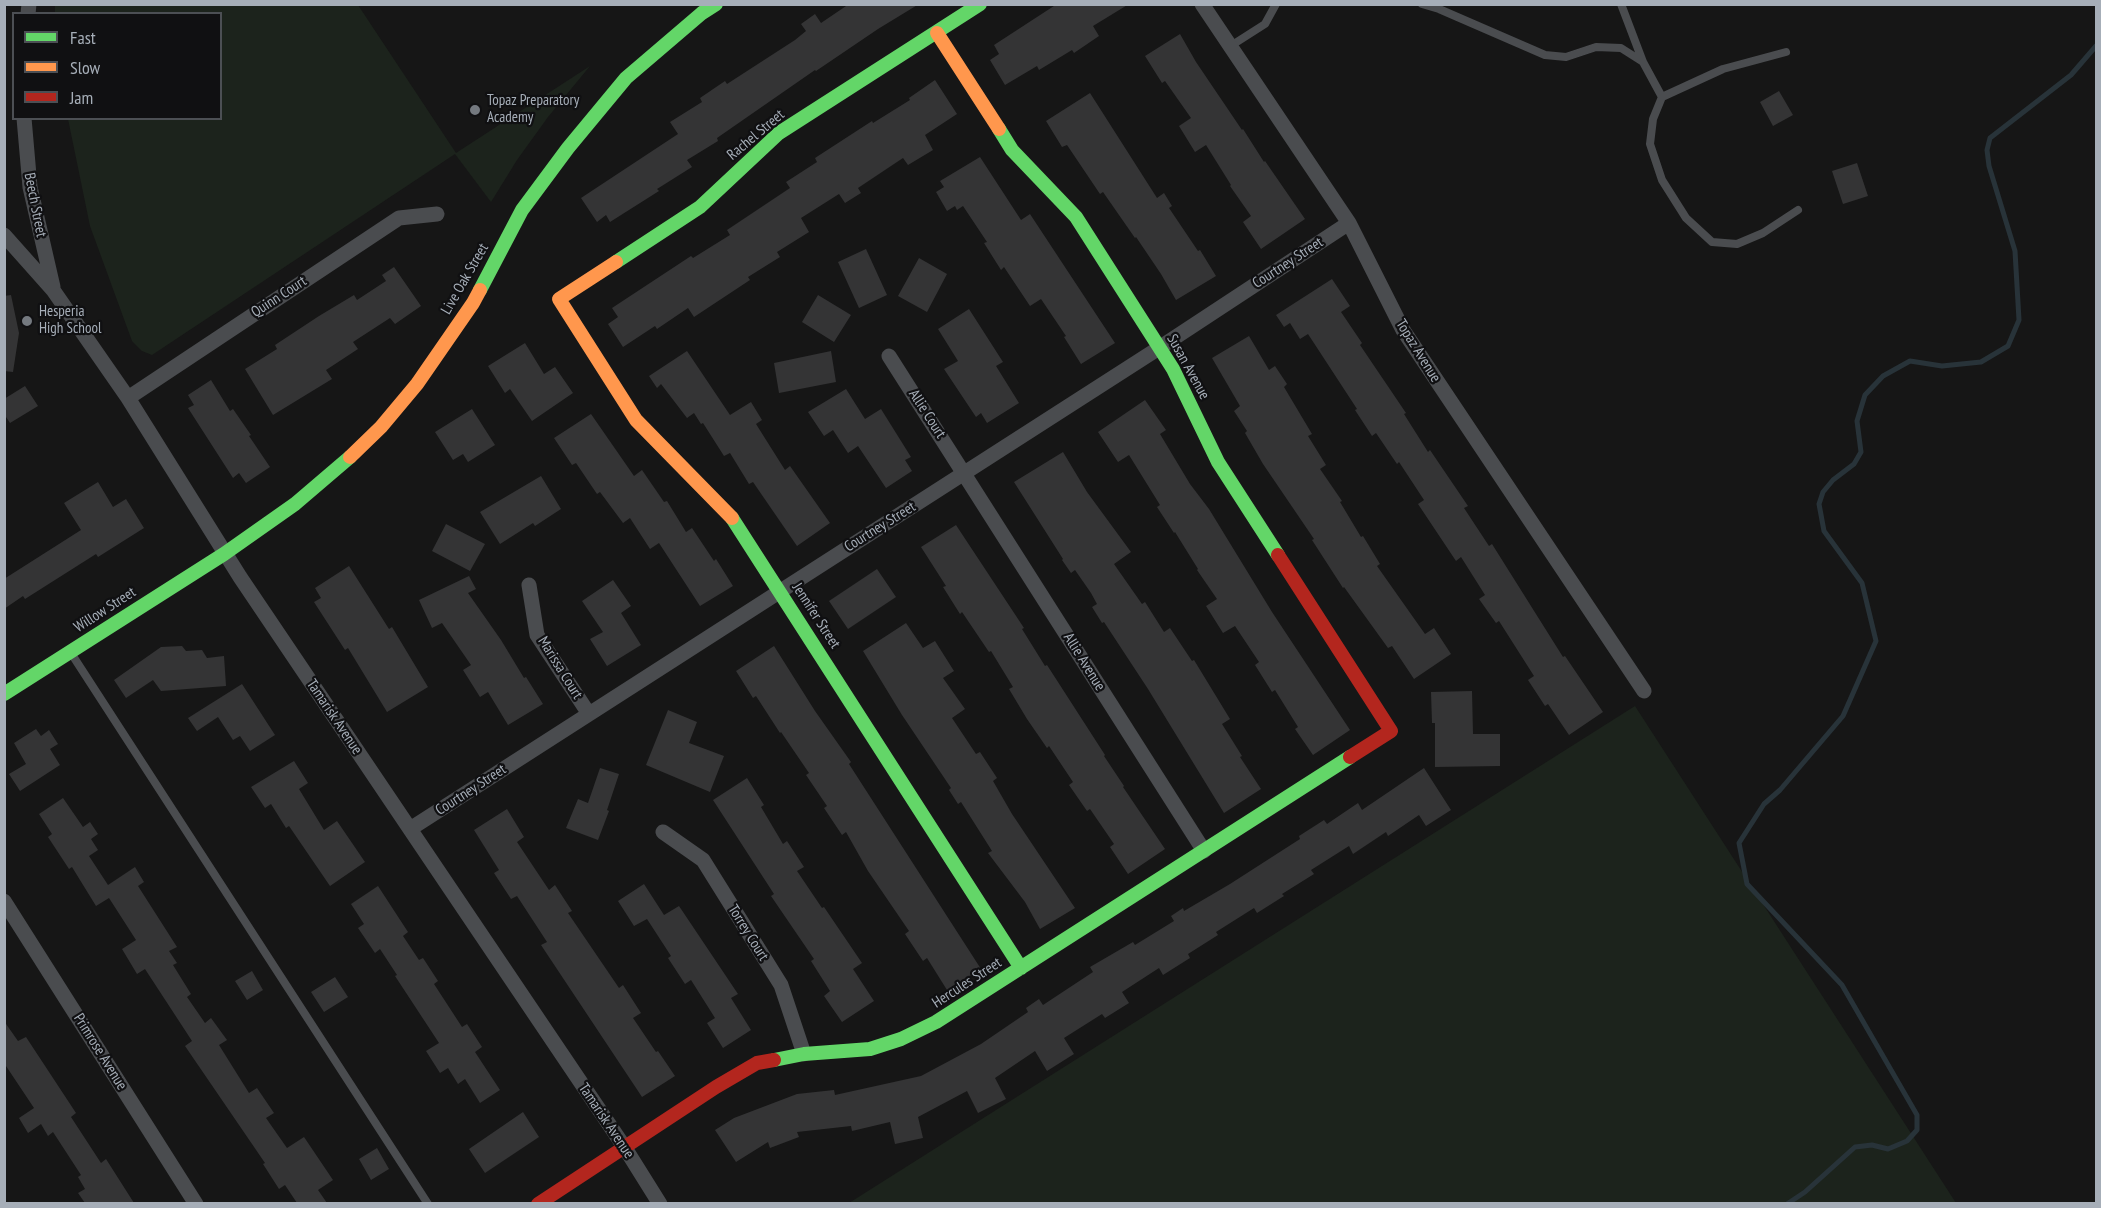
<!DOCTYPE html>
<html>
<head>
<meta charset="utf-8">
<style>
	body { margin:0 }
	#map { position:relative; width:2101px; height:1208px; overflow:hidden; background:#161616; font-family:"PT Sans Narrow",sans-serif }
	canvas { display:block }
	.frame { position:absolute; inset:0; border:6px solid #a6aeb8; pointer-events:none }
	.legend { position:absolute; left:12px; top:12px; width:210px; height:108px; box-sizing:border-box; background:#101012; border:2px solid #4c4f54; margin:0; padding:8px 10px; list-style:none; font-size:18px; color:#a6aeb8 }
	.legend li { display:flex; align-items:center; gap:12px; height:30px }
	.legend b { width:30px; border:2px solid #4c4f54 }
</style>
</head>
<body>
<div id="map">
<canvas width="2101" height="1208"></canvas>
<div class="frame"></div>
<ul class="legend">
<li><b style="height:8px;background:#63d668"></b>Fast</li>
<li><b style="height:8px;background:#ff974d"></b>Slow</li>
<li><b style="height:8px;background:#b3261e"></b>Jam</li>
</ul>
</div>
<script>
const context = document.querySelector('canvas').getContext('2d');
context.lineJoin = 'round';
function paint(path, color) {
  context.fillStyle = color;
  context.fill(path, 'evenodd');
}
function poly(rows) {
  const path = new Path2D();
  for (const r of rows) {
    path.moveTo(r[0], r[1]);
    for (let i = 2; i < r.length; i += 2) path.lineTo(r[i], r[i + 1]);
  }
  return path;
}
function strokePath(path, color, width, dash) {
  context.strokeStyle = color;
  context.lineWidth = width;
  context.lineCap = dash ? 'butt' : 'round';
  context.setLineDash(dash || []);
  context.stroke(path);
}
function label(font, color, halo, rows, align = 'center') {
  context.font = font + ' "PT Sans Narrow",sans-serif';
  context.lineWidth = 4.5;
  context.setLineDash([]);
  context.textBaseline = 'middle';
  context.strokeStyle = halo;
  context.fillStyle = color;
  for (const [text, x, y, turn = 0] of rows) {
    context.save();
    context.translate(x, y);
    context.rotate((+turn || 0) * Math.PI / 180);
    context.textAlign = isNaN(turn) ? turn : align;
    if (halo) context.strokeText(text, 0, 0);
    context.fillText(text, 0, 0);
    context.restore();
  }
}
const green = poly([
	[55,5,358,5,456,153,590,66,548,117,517,160,491,202,455,154,152,355,142,351,132,341,90,226,68,119,220,118,220,14,55,13],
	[1635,706,1956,1203,849,1203]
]);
const stream = poly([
	[1787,1204,1805,1192,1855,1147,1872,1145,1888,1149,1907,1141,1917,1130,1917,1115,1842,985,1747,884,1739,843,1764,804,1780,790,1843,716,1876,641,1862,583,1824,531,1819,504,1823,492,1833,480,1854,464,1861,452,1857,421,1865,395,1883,376,1910,361,1942,366,1981,362,2008,346,2019,320,2015,251,1989,166,1987,150,1990,138,2071,75,2096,46]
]);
const building = poly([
	[849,4,919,4,878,29,816,71,815,70,717,138,718,141,687,160,692,167,657,189,659,191,610,222,606,215,597,222,581,198,678,134,670,122,702,102,700,98,725,81,727,84,795,40,806,31,801,24,815,14,821,23],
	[1057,4,1129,4,1093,26,1099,36,1074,53,1072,50,1039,70,1037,66,1005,85,990,60,999,54,994,45],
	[1180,34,1196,62,1242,130,1243,129,1264,162,1265,161,1305,219,1261,249,1243,222,1251,216,1230,186,1231,185,1206,145,1195,152,1179,126,1191,118,1165,81,1162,83,1145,56],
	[935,80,957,114,925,135,933,150,908,165,903,158,858,188,861,193,845,203,839,194,801,218,809,232,777,252,780,257,748,277,750,280,694,317,688,308,657,329,655,326,623,347,608,324,618,317,612,308,691,256,693,258,730,235,727,230,790,188,786,182,817,162,815,158,872,121,873,123,910,100,909,98],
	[1779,91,1793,115,1773,126,1760,102],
	[1090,93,1157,198,1164,193,1172,206,1169,208,1198,251,1200,250,1216,276,1176,300,1161,274,1136,237,1135,238,1103,192,1100,194,1067,145,1062,147,1046,121],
	[980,157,1021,220,1030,214,1115,343,1081,364,1064,337,1066,336,1041,299,1030,306,1004,267,1001,270,984,243,987,242,963,206,957,210,955,206,947,211,936,192,944,187,940,181],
	[1857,163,1868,196,1843,204,1832,171],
	[866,249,887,295,859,308,838,262],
	[919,258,947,274,927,312,898,296],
	[394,267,421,306,395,324,390,318,353,342,358,349,326,370,332,379,273,415,245,369,277,349,275,345,319,316,354,295,357,300,386,281,382,275],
	[1332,279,1350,306,1341,312,1362,343,1360,345,1406,413,1404,414,1428,452,1430,450,1468,506,1464,508,1489,546,1492,544,1563,657,1565,656,1603,712,1569,735,1548,704,1545,706,1528,680,1534,676,1499,621,1496,623,1479,599,1485,595,1461,557,1456,561,1418,504,1424,500,1399,462,1397,464,1376,433,1372,436,1355,410,1357,409,1308,334,1300,339,1290,323,1284,327,1276,315],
	[11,295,19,333,13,372,4,371,4,296],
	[818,295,851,315,834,342,802,322],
	[969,309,1003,362,996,366,1019,403,987,423,981,413,976,417,944,369,958,361,938,329],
	[1249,336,1269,370,1275,366,1287,384,1284,387,1312,434,1308,436,1326,465,1320,469,1342,501,1340,502,1361,537,1363,536,1380,564,1377,566,1425,634,1434,628,1451,654,1414,679,1392,646,1388,648,1344,587,1343,588,1312,540,1314,539,1263,464,1245,433,1247,431,1234,411,1240,406,1212,358],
	[525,343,544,374,555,367,573,393,532,421,510,389,505,393,488,366],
	[687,351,730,415,751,402,762,420,756,424,785,470,790,466,830,523,797,546,753,482,749,484,730,453,724,456,703,423,701,424,694,413,687,418,661,384,657,388,649,376],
	[831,351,836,382,779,393,774,363],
	[211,380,230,411,233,409,251,435,249,436,270,467,246,483,239,473,233,478,188,408,194,405,188,395],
	[25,386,38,406,10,423,4,414,4,399],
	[846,389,865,419,881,409,911,457,905,460,912,471,886,488,858,446,848,453,833,430,824,436,808,412],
	[1145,400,1166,430,1160,434,1190,484,1209,509,1272,612,1350,730,1313,755,1295,729,1298,727,1275,690,1272,692,1255,665,1259,662,1235,626,1223,633,1206,606,1217,599,1197,570,1198,569,1175,532,1174,533,1157,507,1160,505,1129,455,1118,462,1098,432],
	[472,409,495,445,468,462,463,454,453,460,435,432],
	[591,414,634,476,642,470,664,502,667,501,686,532,692,528,714,561,716,559,733,586,700,606,659,543,650,549,630,518,623,523,600,492,597,494,576,463,572,465,554,438],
	[1063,452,1087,492,1131,552,1114,564,1142,604,1145,602,1164,632,1170,628,1192,661,1194,660,1230,719,1222,724,1242,756,1240,757,1261,789,1224,813,1148,689,1104,622,1102,623,1092,607,1097,604,1091,593,1075,570,1071,573,1062,560,1063,559,1014,482],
	[541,476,561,509,535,526,533,523,500,544,480,512],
	[98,482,113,507,126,499,144,528,98,557,96,554,25,599,23,596,4,609,4,579,81,530,64,503],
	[446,524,485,544,470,571,432,551],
	[956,525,1024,628,1022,629,1045,666,1047,665,1105,755,1104,756,1124,786,1123,787,1165,849,1128,874,1110,847,1114,844,1090,809,1087,811,1069,785,1073,782,1049,746,1047,748,1027,719,1009,689,1013,687,991,651,989,652,962,612,960,614,943,587,946,586,921,547],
	[349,566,389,629,392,627,428,687,387,712,348,648,345,650,314,602,321,598,315,588],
	[877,569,896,597,848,629,829,601],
	[469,576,476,589,468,593,501,640,524,678,526,677,543,704,508,725,488,692,480,697,463,670,471,665,442,623,432,628,419,600],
	[613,580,631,606,621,613,641,645,607,666,590,639,603,632,582,601],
	[906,623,923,648,935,641,954,671,943,678,965,709,952,718,976,754,980,752,997,778,993,781,1012,814,1075,908,1040,929,1025,902,988,853,992,851,961,802,958,804,949,790,951,788,902,715,863,651],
	[182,646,186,651,202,650,207,658,224,656,226,686,161,691,153,680,126,698,114,680,161,647],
	[774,646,815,711,851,762,849,764,981,969,947,990,927,958,923,961,905,934,909,931,868,871,846,832,842,835,824,808,827,806,806,775,809,773,781,732,780,733,756,696,753,698,736,671],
	[242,684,275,735,250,751,240,736,233,740,218,717,197,731,188,718],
	[1472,691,1473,734,1500,734,1500,766,1435,767,1435,723,1432,723,1431,692],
	[668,710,697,722,689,743,724,756,710,792,646,765],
	[36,729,41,736,49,730,58,744,50,749,60,765,20,791,9,774,26,764,14,743],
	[294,761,308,783,299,789,324,830,337,821,365,862,330,886,289,826,286,828,271,804,265,808,251,787],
	[600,768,619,774,607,810,609,811,598,840,566,828,578,799,588,803],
	[1424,768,1451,810,1426,826,1419,815,1388,836,1386,832,1353,854,1349,846,1311,870,1314,874,1282,894,1284,896,1257,913,1254,908,1216,932,1218,935,1188,954,1190,958,1163,975,1159,968,1122,992,1129,1003,1105,1018,1102,1014,1064,1038,1074,1054,1047,1071,1035,1051,995,1078,1006,1099,978,1113,967,1091,918,1117,923,1138,895,1144,890,1122,852,1131,851,1126,797,1132,799,1137,770,1148,768,1142,736,1162,715,1130,734,1118,797,1094,834,1090,835,1095,921,1076,981,1044,1028,1012,1026,1008,1039,999,1043,1005,1093,972,1090,967,1133,942,1135,945,1174,921,1171,916,1183,908,1184,911,1230,884,1300,839,1299,836,1324,820,1327,824,1358,803,1362,810],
	[747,778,764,805,761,807,783,844,787,841,804,867,797,871,822,908,824,907,862,963,853,969,874,1001,842,1022,824,996,830,991,811,961,814,959,771,896,774,894,713,800],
	[63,798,83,827,90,822,98,834,91,839,98,850,89,856,108,885,135,867,144,882,138,886,177,947,169,951,177,963,173,965,191,994,187,997,205,1023,211,1018,227,1040,219,1045,249,1093,257,1088,274,1113,266,1118,287,1148,304,1137,333,1180,318,1190,327,1203,297,1203,285,1185,279,1189,263,1164,265,1163,185,1046,192,1041,145,969,137,974,122,949,136,940,109,898,96,906,72,867,69,869,48,837,52,834,39,814],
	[507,809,524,837,517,842,549,890,555,885,572,911,568,913,619,988,623,985,641,1013,633,1018,656,1052,658,1051,675,1076,642,1097,541,945,547,942,517,896,511,899,494,873,499,870,474,830],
	[644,884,664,915,679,906,738,994,731,998,751,1030,723,1048,707,1023,715,1018,691,980,685,984,668,958,671,956,647,919,634,926,618,901],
	[378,886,408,932,403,936,419,960,423,958,438,981,434,984,462,1027,467,1024,482,1047,475,1052,500,1090,480,1103,465,1079,458,1084,448,1068,440,1073,426,1051,439,1043,395,976,397,975,380,949,375,953,358,928,364,924,351,904],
	[252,971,263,990,247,1000,235,981],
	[335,977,348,997,324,1012,311,992],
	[4,1021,18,1041,26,1037,76,1113,71,1117,101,1163,106,1159,134,1203,85,1203,78,1193,85,1189,78,1177,81,1175,53,1132,48,1136,41,1124,28,1133,19,1118,34,1108,4,1063],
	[523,1112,539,1137,485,1173,469,1149],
	[377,1148,389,1169,371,1180,359,1159]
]);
const lane = poly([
	[1422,4,1439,9,1545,55,1566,57,1596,47,1621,48,1643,62,1621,4],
	[1229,47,1265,24,1276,4],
	[1643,62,1662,97,1653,119,1650,144,1662,180,1686,218,1712,242,1737,244,1763,233,1798,210],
	[1662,97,1723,69,1786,52],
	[71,653,428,1204]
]);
const street = poly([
	[1202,4,1349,223,1403,330,1644,691],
	[28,14,29,4],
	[24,118,30,187,53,287],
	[4,235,53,290,128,398,240,577,625,1148,660,1204],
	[889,356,1204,851],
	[128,398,399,218,437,214],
	[529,585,537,635,589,714],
	[410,829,1159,348,1349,223],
	[663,832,703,860,781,985,804,1054],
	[4,901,196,1204]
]);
const fast = poly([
	[999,129,1012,150,1076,217,1173,369,1218,462,1278,555],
	[616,262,700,207,779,133,980,4],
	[480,290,522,210,568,148,626,78,702,13,716,4],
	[732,518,1021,968],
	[4,694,224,554,295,504,350,457],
	[774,1060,804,1054,870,1049,901,1039,936,1022,1350,757]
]);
const slow = poly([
	[937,33,999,129],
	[616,262,559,299,636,420,732,518],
	[350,457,381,427,417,384,473,303,480,290]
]);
const jam = poly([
	[1278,555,1391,731,1350,757],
	[538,1204,716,1087,757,1063,774,1060]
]);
const markers = [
	[475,110,6,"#74797f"],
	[27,321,6,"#74797f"]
];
const poiNames = [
	["Topaz Preparatory",487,101],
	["Academy",487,118],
	["Hesperia",39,312],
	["High School",39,329]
];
const streetNames = [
	["Rachel Street",756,135,-40],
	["Beech Street",35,205,79],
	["Courtney Street",1288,263,-33],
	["Live Oak Street",465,279,-60],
	["Quinn Court",279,297,-33],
	["Topaz Avenue",1418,351,58],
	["Susan Avenue",1188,367,61],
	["Allie Court",927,414,57],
	["Courtney Street",880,527,-32],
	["Willow Street",105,610,-33],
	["Jennifer Street",816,616,57],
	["Allie Avenue",1084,662,58],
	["Marissa Court",560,668,58],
	["Tamarisk Avenue",334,717,56],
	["Courtney Street",471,790,-33],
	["Torrey Court",748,933,58],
	["Hercules Street",967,983,-33],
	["Primrose Avenue",100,1052,58],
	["Tamarisk Avenue",606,1121,56]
];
paint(green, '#1c231c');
strokePath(stream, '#283339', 5);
paint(building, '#343435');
strokePath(lane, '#4a4c4f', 8);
strokePath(street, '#4a4c4f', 15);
strokePath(fast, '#63d668', 14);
strokePath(slow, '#ff974d', 14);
strokePath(jam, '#b3261e', 14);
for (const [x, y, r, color] of markers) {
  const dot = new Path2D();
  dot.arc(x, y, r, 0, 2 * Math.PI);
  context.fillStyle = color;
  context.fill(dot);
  strokePath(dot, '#101012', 2);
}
label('15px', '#a6aeb8', '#101012', poiNames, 'left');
label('15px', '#a6aeb8', '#101012', streetNames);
</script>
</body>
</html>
